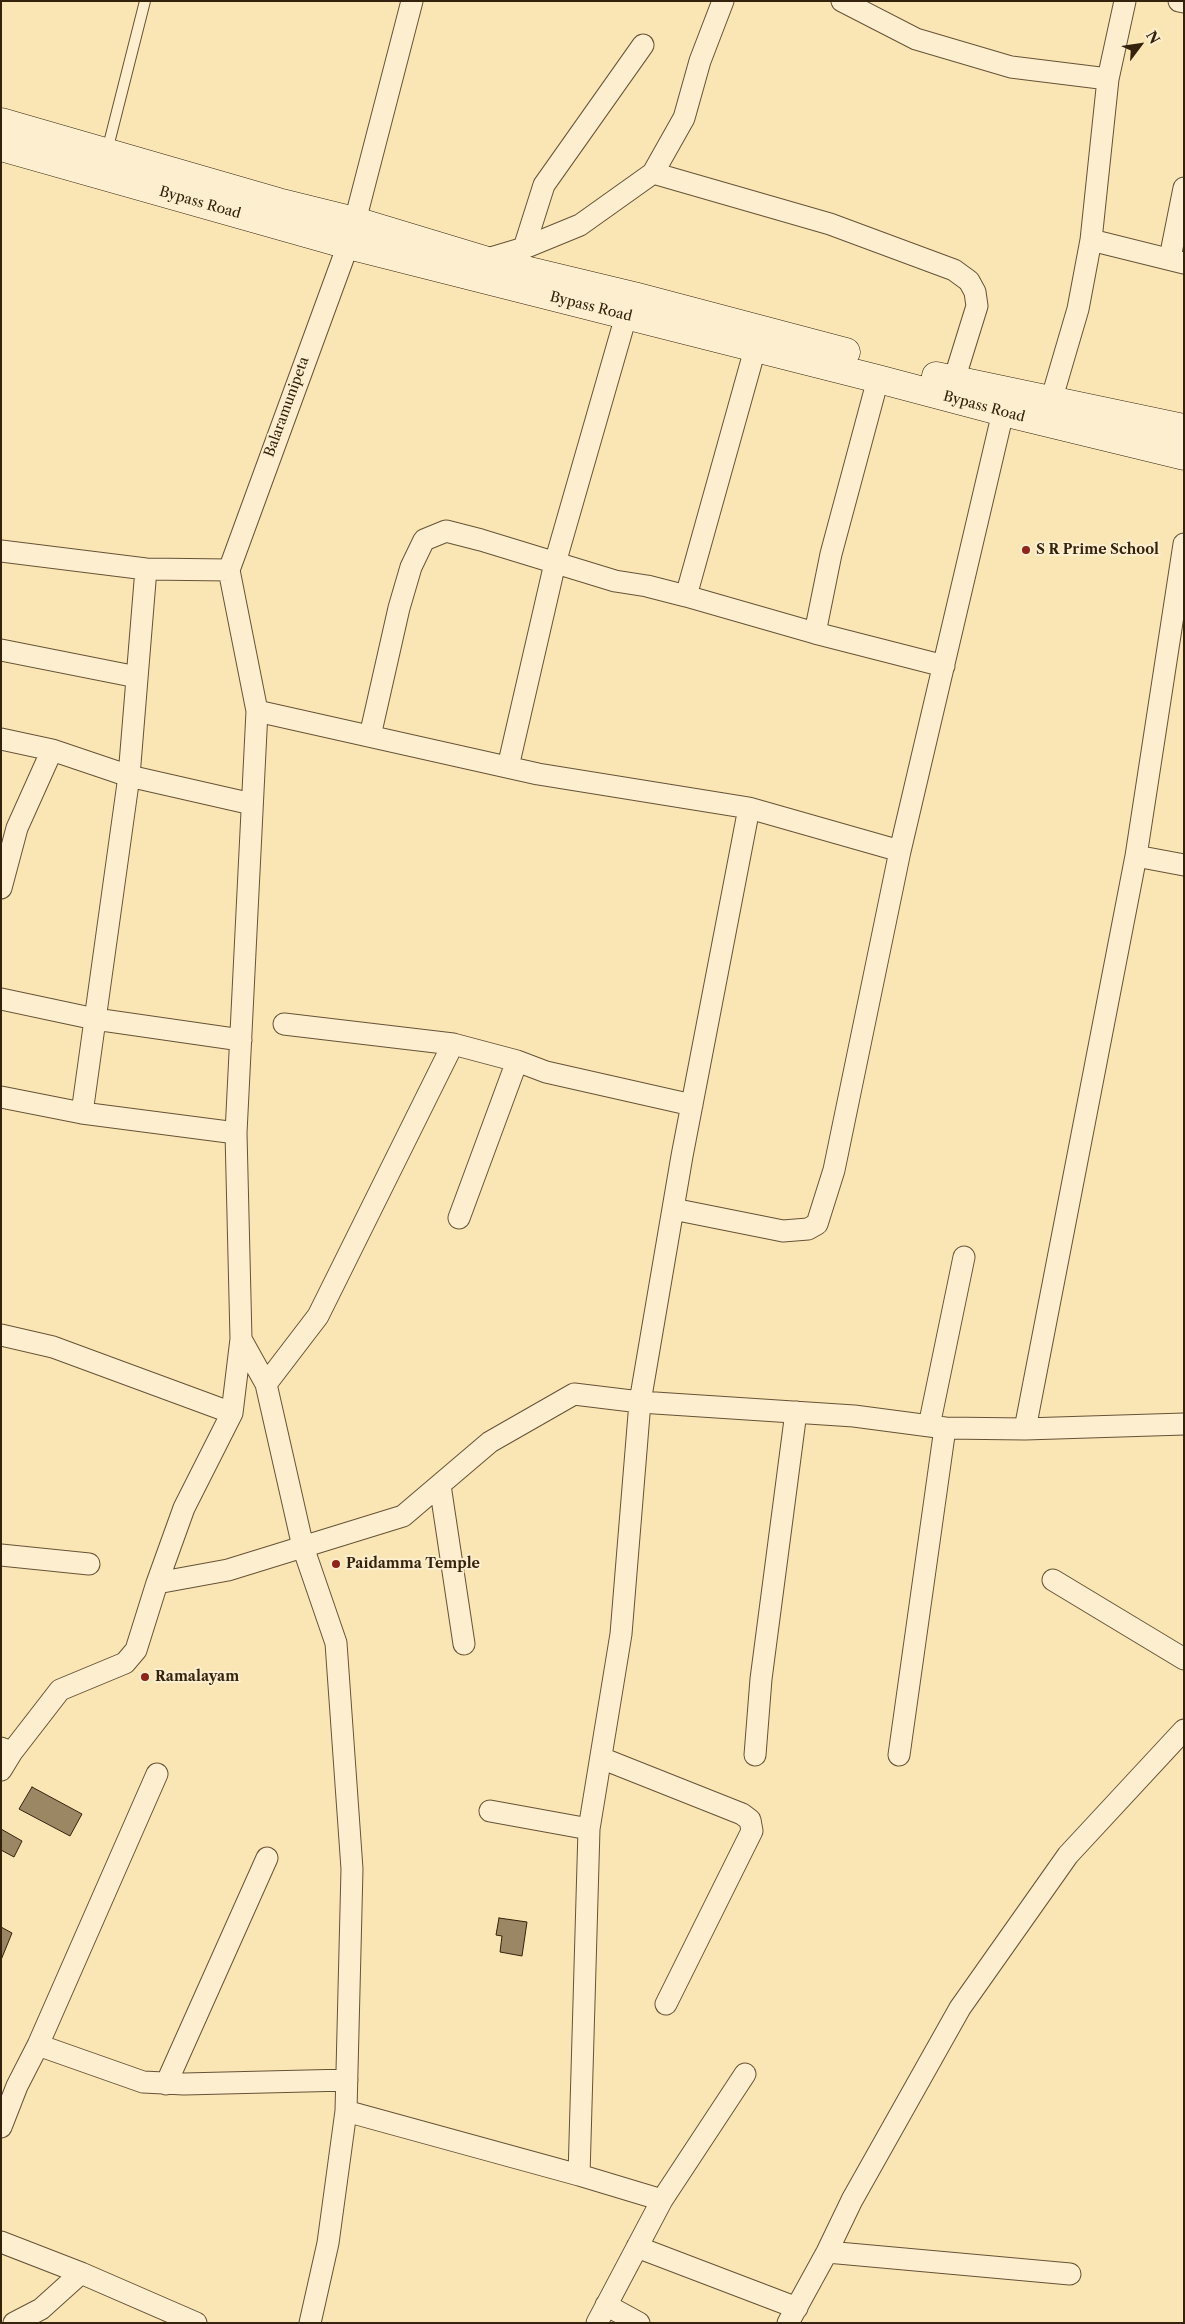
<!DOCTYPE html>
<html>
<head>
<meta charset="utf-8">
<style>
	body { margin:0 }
	#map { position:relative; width:1185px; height:2324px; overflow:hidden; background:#fae5b4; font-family:"Libre Caslon Text",serif }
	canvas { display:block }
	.frame { position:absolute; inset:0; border:2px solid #34220c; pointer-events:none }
	.north { position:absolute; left:1115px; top:20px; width:50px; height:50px; -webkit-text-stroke:4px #fceece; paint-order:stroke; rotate:59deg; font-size:14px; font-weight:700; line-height:20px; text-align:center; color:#34220c }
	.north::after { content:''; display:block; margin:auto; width:18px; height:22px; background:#34220c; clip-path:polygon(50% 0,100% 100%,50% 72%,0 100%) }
</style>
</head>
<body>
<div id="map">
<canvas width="1185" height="2324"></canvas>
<div class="frame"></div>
<div class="north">N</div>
</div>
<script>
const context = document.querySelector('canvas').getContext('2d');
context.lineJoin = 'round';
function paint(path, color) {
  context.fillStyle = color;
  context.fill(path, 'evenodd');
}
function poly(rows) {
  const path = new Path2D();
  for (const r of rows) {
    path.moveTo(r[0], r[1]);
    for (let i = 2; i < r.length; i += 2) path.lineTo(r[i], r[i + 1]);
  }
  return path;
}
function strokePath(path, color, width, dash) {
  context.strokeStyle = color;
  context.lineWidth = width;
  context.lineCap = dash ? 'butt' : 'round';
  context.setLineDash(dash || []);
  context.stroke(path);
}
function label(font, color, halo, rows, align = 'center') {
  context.font = font + ' "Libre Caslon Text",serif';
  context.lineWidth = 4;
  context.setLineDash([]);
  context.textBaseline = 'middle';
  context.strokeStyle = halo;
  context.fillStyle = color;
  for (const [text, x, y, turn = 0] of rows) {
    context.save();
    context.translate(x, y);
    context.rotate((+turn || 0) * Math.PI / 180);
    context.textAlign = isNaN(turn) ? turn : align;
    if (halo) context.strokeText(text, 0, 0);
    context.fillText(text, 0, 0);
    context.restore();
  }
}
const building = poly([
	[32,1787,82,1814,70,1836,19,1809,32,1787],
	[1,1829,22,1841,14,1857,1,1850,1,1829],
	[499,1918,527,1922,522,1956,500,1952,502,1936,496,1935,499,1918],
	[1,1927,12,1933,1,1960,1,1927]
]);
const lane = poly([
	[107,151,145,1]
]);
const street = poly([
	[842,1,916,39,1011,67,1108,79],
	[1179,1,1184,2],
	[653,173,830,224,954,270,969,281,975,292,977,306,954,380],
	[355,221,412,1],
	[1091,240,1184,263],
	[524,248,544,185,643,45],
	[1170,258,1184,188],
	[484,260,524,248,580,225,653,173,684,118,700,61,723,1],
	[1051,401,1078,309,1091,240,1108,79,1125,1],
	[1184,544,1136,856,1184,865],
	[1,551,146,569,229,570],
	[229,570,257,711,236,1133,241,1339,266,1384,303,1547,336,1643,352,1869,346,2111,328,2243,310,2323],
	[229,570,348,245],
	[686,596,755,349],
	[815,633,831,554,878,379],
	[1,650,137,677],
	[257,711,538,774,749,808,682,1156,640,1402,621,1634,589,1829,579,2175,346,2111],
	[370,736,399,608,411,567,424,540,446,531,481,540,615,581,647,586,686,596,815,633,944,666],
	[1,739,52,750,129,776,252,804],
	[508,767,555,563,626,316],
	[749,808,900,851],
	[1136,856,1025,1429,1184,1424],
	[1,888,17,828,52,750],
	[1,999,95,1019,241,1040],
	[284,1024,453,1044],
	[517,1061,546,1072,692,1105],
	[1,1097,82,1113,236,1133],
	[82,1113,129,776,146,569],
	[673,1209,783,1231,808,1229,817,1224,834,1170,900,851,1003,412],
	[1,1335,53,1347,232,1413],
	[266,1384,318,1316,453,1044,517,1061,459,1218],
	[929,1426,964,1257],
	[945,1428,1025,1429],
	[440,1485,464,1644],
	[1,1555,89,1564],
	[1053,1580,1184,1659],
	[157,1583,228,1570,403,1516,490,1442,574,1394,640,1402,854,1416,945,1428,899,1755],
	[1,1748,12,1752,1,1770],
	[12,1752,60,1690,125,1663,136,1650,157,1583,184,1508,232,1413,241,1339],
	[755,1755,761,1679,796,1412],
	[601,1758,742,1814,750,1820,752,1831,666,2004],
	[490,1811,589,1829],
	[38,2045,143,2082,184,2084,347,2080],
	[166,2084,267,1858],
	[1,2127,17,2086,38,2045,157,1774],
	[579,2175,662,2200],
	[1,2242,81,2273,196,2323],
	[637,2247,797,2308],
	[827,2252,1070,2274],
	[606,2305,639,2323],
	[14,2323,41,2309,81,2273],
	[597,2323,662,2200,745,2074],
	[788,2323,827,2252,852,2200,960,2008,1068,1855,1184,1730]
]);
const secondary = poly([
	[1,122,278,202,355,221,484,260,634,296,846,352],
	[1,147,348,245,878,379,1003,412,1184,456],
	[936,376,1184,428]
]);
const markers = [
	[1026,550,5,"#8f2418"],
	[336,1564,5,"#8f2418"],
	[145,1677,5,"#8f2418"]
];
const streetNames = [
	["Bypass Road",200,203,16],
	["Bypass Road",591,307,14],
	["Balaramunipeta",287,407,-70],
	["Bypass Road",984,407,15]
];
const poiNames = [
	["S R Prime School",1036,550],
	["Paidamma Temple",346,1564],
	["Ramalayam",155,1677]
];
paint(building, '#9b8763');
strokePath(building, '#34220c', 1);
strokePath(lane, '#665336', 12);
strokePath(street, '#665336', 23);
strokePath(secondary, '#34220c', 29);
strokePath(lane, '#fceece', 10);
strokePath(street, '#fceece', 21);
strokePath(secondary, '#fceece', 28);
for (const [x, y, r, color] of markers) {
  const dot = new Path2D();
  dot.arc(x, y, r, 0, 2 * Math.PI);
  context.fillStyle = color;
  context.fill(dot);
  strokePath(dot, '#fceece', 2);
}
label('14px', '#34220c', '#fceece', streetNames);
label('bold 14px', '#34220c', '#fceece', poiNames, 'left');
</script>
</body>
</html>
